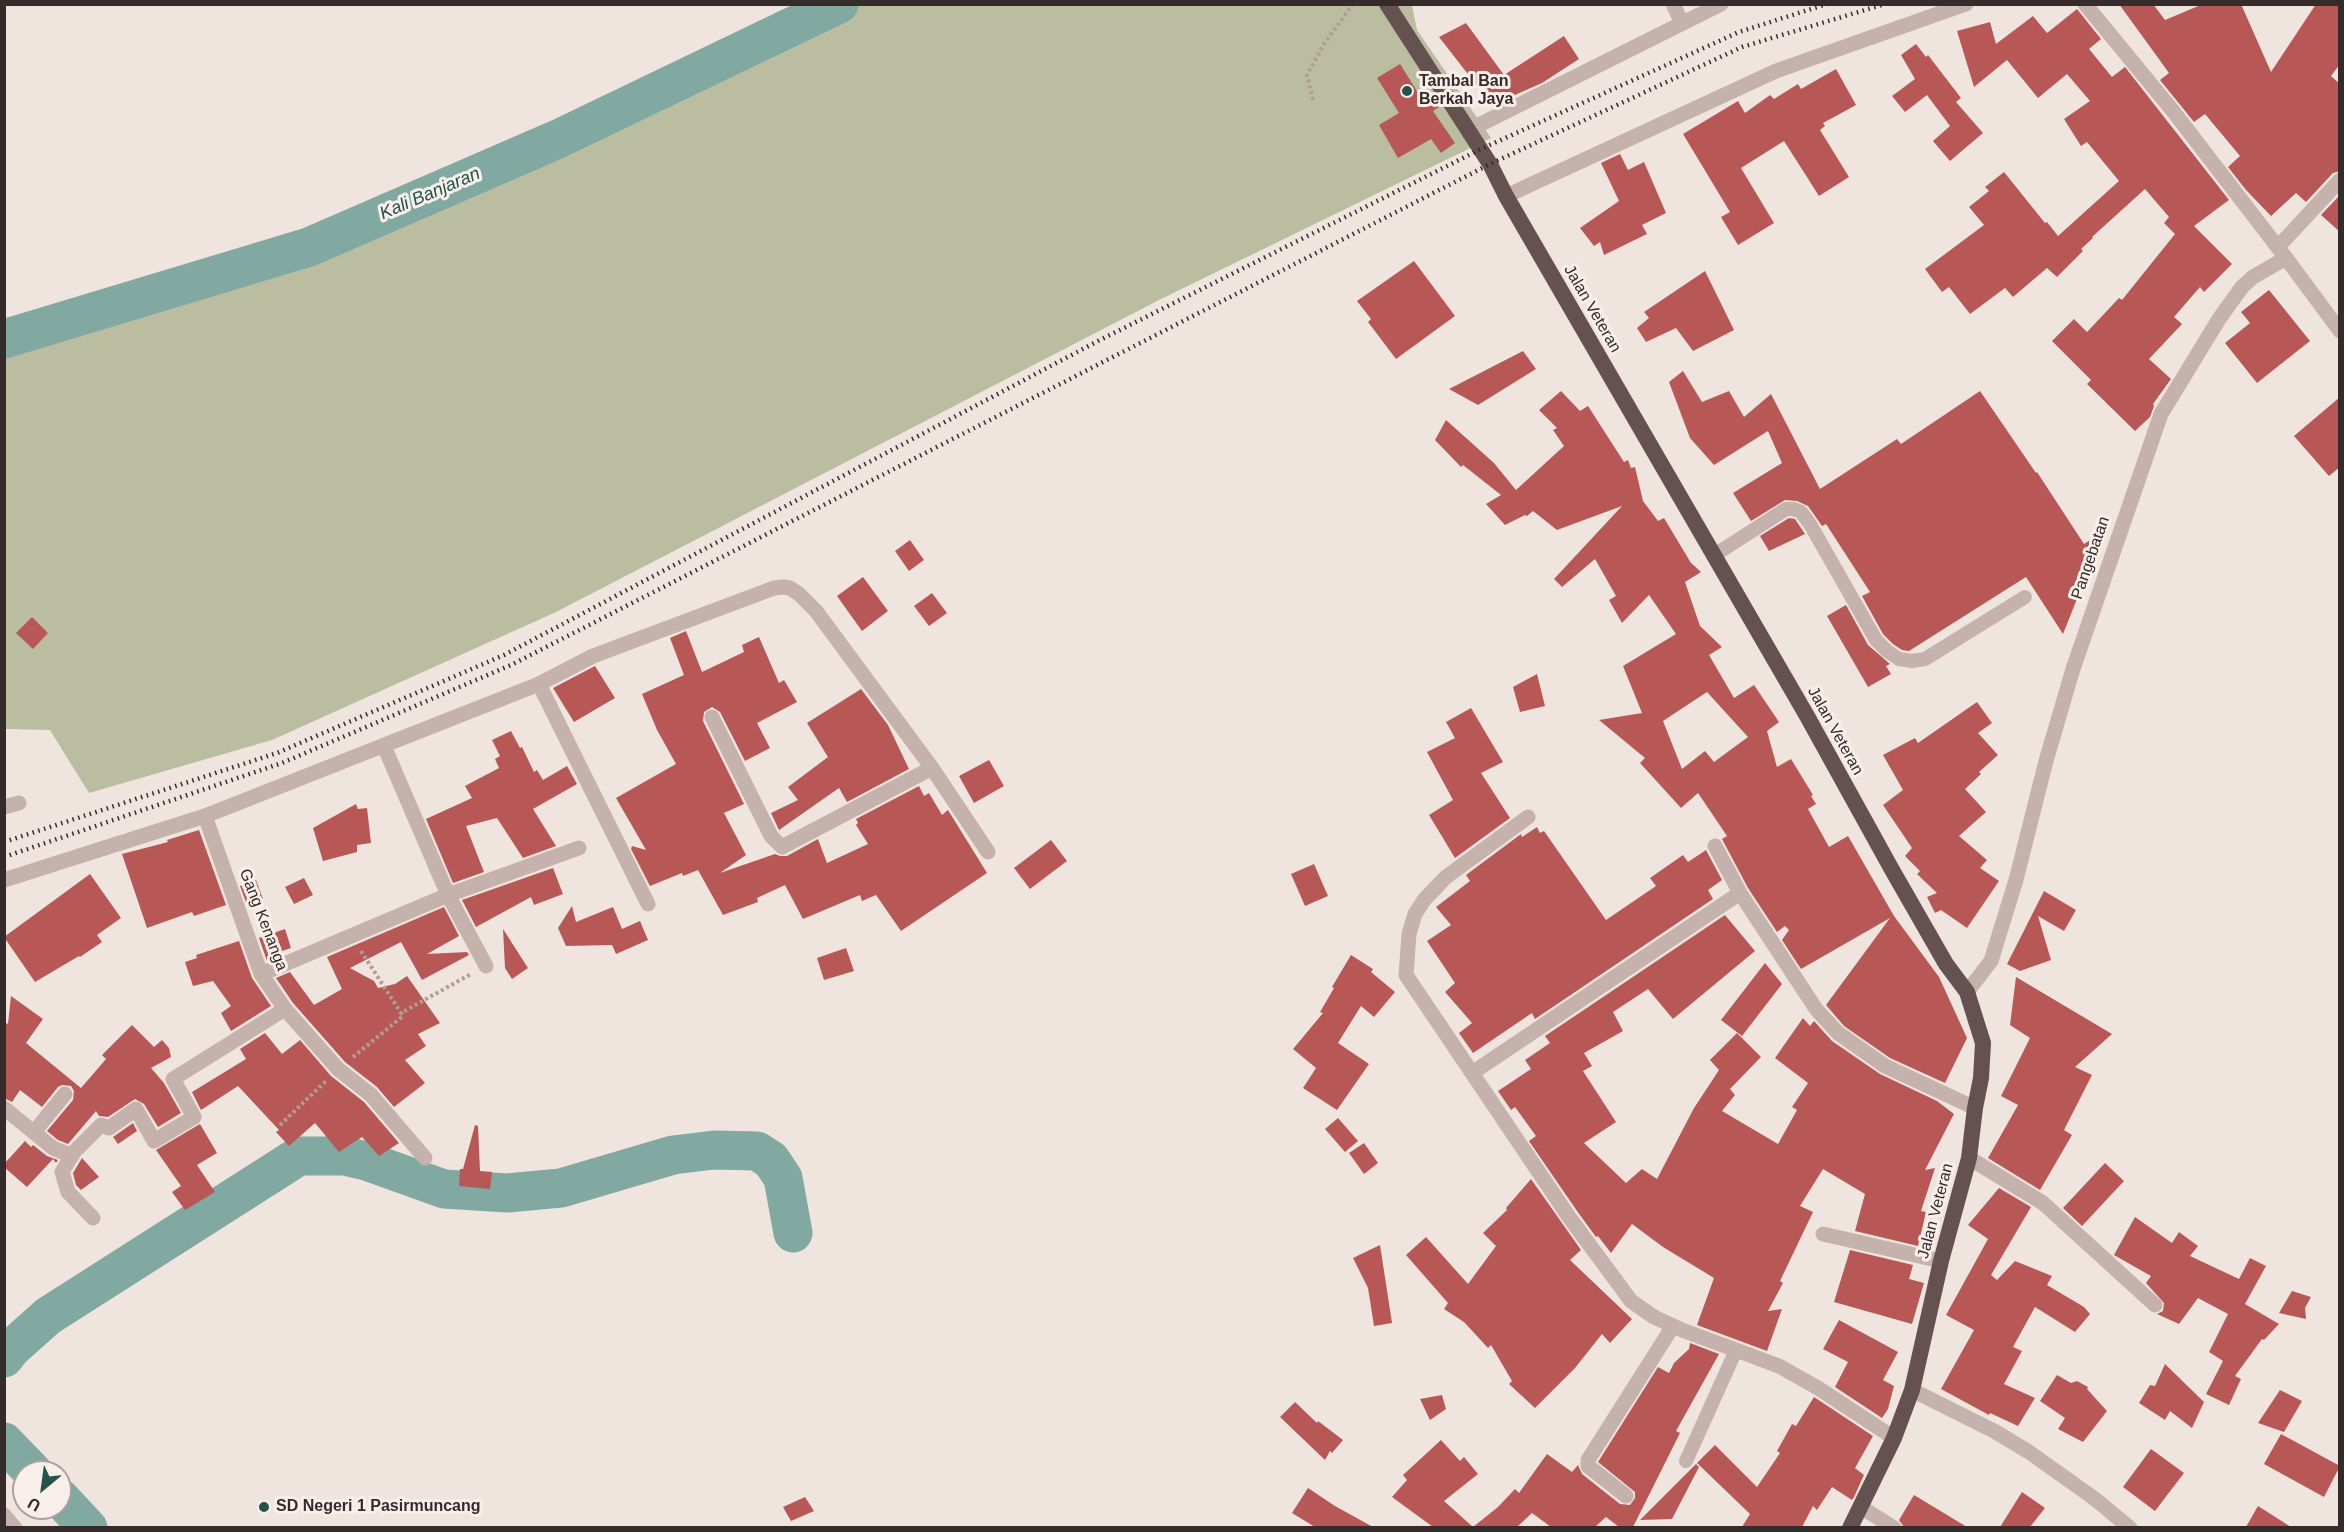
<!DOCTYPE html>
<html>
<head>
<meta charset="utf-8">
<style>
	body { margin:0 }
	#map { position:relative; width:2344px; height:1532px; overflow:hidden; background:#f0e4df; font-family:Arial,sans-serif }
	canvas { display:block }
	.frame { position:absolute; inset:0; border:6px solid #352b2a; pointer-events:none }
	.north { position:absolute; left:12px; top:1460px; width:60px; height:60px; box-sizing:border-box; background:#f8efeb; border:2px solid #aaa19e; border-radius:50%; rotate:209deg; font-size:16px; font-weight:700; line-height:24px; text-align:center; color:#352b2a }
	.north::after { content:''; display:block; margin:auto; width:21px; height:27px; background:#25524b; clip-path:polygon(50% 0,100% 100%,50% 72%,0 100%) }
</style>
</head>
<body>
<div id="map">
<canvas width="2344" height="1532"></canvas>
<div class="frame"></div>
<div class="north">U</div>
</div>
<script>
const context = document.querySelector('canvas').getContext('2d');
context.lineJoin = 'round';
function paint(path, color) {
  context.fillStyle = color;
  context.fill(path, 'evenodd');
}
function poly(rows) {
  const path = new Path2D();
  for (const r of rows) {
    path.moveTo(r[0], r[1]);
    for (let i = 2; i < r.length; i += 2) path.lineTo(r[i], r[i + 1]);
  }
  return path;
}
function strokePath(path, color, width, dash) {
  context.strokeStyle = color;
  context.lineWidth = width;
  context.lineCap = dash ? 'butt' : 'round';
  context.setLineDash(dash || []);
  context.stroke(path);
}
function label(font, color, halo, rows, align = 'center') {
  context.font = font + ' Arial,sans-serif';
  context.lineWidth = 6;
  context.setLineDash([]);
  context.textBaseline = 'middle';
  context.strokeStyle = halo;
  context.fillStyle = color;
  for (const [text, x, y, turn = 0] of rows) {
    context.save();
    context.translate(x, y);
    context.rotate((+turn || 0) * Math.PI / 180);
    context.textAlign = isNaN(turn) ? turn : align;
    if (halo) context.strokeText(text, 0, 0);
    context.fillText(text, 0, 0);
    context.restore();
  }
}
const green = poly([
	[839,5,1412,5,1417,30,1491,138,1161,299,556,612,272,740,89,793,50,730,5,729,5,339,309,247,558,139]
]);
const river = poly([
	[4,339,309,247,558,139,839,4],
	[4,1358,11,1349,48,1316,299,1156,345,1156,366,1161,444,1189,507,1193,561,1188,673,1155,714,1150,757,1151,771,1160,783,1178,793,1233],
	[4,1442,33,1472],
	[60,1498,88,1528]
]);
const building = poly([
	[2119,4,2153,4,2165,20,2203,4,2241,4,2271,72,2316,4,2340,4,2340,64,2331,76,2340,84,2340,171,2333,173,2306,202,2296,193,2271,216,2246,190,2228,167,2240,156,2205,114,2194,122,2160,80,2169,73],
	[2077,9,2101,39,2089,49,2112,77,2125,67,2229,200,2194,226,2232,264,2204,292,2200,287,2174,317,2182,324,2149,359,2171,379,2153,404,2154,406,2150,417,2135,431,2087,384,2091,380,2052,341,2074,319,2087,332,2119,298,2122,300,2175,234,2164,223,2169,217,2145,189,2092,237,2093,238,2081,249,2083,251,2057,277,2047,268,2013,297,2005,288,1970,314,1949,287,1942,292,1925,269,1984,225,1969,207,1989,191,1985,187,2004,172,2045,223,2047,222,2058,236,2119,181,2087,142,2081,146,2064,119,2090,101,2067,74,2038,98,2007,60,1974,87,1957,31,1990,22,1996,44,2033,16,2047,33],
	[1466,23,1504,75,1564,36,1579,59,1542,83,1492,105,1439,37],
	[1916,44,1926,57,1928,55,1961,98,1956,102,1983,133,1950,161,1933,141,1950,126,1927,95,1905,112,1892,96,1915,79,1901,55],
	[1400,64,1420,96,1430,91,1439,107,1433,111,1455,143,1441,153,1431,139,1398,158,1379,125,1399,113,1377,78],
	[1836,69,1856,105,1823,123,1825,126,1820,130,1849,177,1819,196,1784,141,1741,168,1774,223,1738,245,1721,217,1730,212,1683,134,1738,101,1745,113,1770,95,1774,99,1798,84,1801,89],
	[1620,154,1628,170,1644,162,1666,213,1642,225,1647,234,1604,255,1600,242,1594,246,1580,228,1619,201,1601,163],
	[2340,195,2340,232,2321,215],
	[1414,261,1455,316,1396,359,1368,322,1371,319,1357,301],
	[1705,271,1734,330,1693,351,1676,328,1646,342,1637,328,1649,318,1644,312],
	[2269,290,2310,341,2257,383,2225,343,2250,323,2241,312],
	[1523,351,1536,369,1478,405,1449,389],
	[1683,371,1702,402,1729,391,1744,417,1771,394,1820,489,1897,439,1901,444,1980,391,2036,473,2037,472,2084,544,2104,531,2063,634,2026,577,1909,651,1902,650,1893,644,1883,634,1862,596,1870,592,1826,524,1822,526,1808,506,1797,501,1785,500,1751,521,1733,493,1782,463,1768,431,1714,465,1690,438,1669,382],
	[1561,391,1580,411,1588,406,1624,462,1628,460,1631,468,1635,467,1643,501,1658,521,1664,518,1691,563,1701,572,1685,582,1700,626,1722,647,1709,655,1734,698,1754,685,1779,722,1767,731,1777,767,1791,759,1813,795,1811,796,1816,804,1808,809,1829,847,1848,836,1894,916,1939,977,1967,1038,1945,1083,1890,1058,1844,1026,1826,1005,1890,918,1801,969,1782,940,1789,930,1785,926,1777,932,1748,888,1722,839,1727,836,1698,793,1681,808,1640,763,1645,758,1599,720,1642,713,1623,666,1676,634,1649,595,1622,623,1609,600,1616,596,1595,559,1562,587,1554,579,1622,506,1557,530,1533,511,1527,516,1525,515,1505,525,1486,504,1501,495,1463,465,1461,467,1435,440,1446,420,1494,463,1516,490,1564,446,1553,430,1557,428,1539,410],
	[1707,692,1748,737,1714,762,1705,751,1682,769,1663,721],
	[2340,397,2340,467,2329,476,2294,436],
	[1789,518,1795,519,1805,534,1769,551,1760,536],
	[910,540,924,560,909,571,895,551],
	[863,577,888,611,862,631,837,596],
	[932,593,947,613,929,626,914,606],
	[1846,605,1868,645,1890,664,1886,666,1891,674,1868,687,1827,616],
	[32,617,48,633,33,649,16,633],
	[686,631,702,672,744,652,742,645,759,637,779,683,784,680,797,702,757,723,770,748,745,761,720,712,712,707,704,712,703,721,744,804,724,813,746,855,720,873,775,854,780,856,787,856,818,839,827,863,868,844,856,825,858,823,856,819,919,786,924,796,929,793,942,815,948,810,987,873,901,931,876,895,862,901,860,895,803,919,785,885,757,898,758,902,723,915,698,870,683,876,682,873,650,886,631,849,632,846,646,850,616,798,676,764,657,730,642,694,684,675,670,638],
	[595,666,615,698,574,722,553,688],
	[1537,674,1545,706,1520,712,1513,687],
	[861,689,888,725,909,769,847,802,839,788,779,830,771,813,798,800,788,787,828,757,807,723],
	[1977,702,1992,723,1978,733,1998,755,1979,772,1981,774,1965,789,1986,812,1959,836,1987,860,1980,868,1999,881,1967,928,1941,910,1935,913,1927,897,1937,893,1917,874,1920,871,1905,856,1912,848,1883,805,1903,790,1883,755,1915,738,1918,743],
	[1471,708,1503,762,1481,773,1510,818,1455,858,1429,815,1453,800,1427,752,1455,738,1446,722],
	[511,731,520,748,522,747,534,772,537,770,543,780,567,766,577,784,533,809,556,846,523,858,497,818,466,826,484,872,453,883,426,819,472,798,465,786,499,768,495,759,500,756,492,740],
	[989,760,1004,786,974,803,959,776],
	[356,804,358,809,367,808,371,843,357,845,357,852,323,861,313,828],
	[1537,827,1540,833,1544,831,1606,920,1656,886,1650,878,1683,855,1688,862,1706,850,1722,880,1708,890,1713,899,1535,1019,1532,1013,1473,1053,1459,1033,1472,1023,1445,992,1455,983,1427,941,1451,925,1436,907,1470,881,1466,875,1521,834,1522,837],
	[199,830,226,905,194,916,192,912,147,928,122,854,168,842,167,840],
	[1051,840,1067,861,1030,889,1014,868],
	[1314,864,1328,896,1305,906,1291,874],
	[553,868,563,894,534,905,531,897,476,927,462,900],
	[90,874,121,918,97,935,102,942,80,957,79,956,35,982,4,937],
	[304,878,313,895,294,904,285,887],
	[256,880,263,899,247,905,240,886],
	[2044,891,2076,910,2064,931,2038,916,2051,960,2020,971,2007,964],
	[572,906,576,922,613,907,622,929,640,921,648,940,616,954,612,945,566,946,558,928],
	[444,907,459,936,427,954,467,952,469,955,422,980,401,942,350,968,374,981,378,988,395,984,407,976,440,1023,418,1034,426,1046,405,1060,425,1083,394,1107,377,1087,345,1062,293,1003,276,978,290,972,314,1005,342,989,327,957],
	[1725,915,1755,951,1673,1019,1648,989,1613,1012,1623,1031,1584,1053,1592,1066,1583,1071,1616,1122,1584,1143,1626,1183,1642,1169,1657,1179,1694,1108,1719,1070,1710,1060,1737,1033,1761,1057,1730,1089,1735,1095,1722,1111,1778,1144,1797,1110,1792,1107,1808,1083,1775,1058,1803,1018,1810,1026,1814,1021,1832,1041,1880,1074,1937,1101,1954,1114,1925,1170,1935,1168,1921,1211,1926,1212,1918,1246,1855,1231,1865,1194,1823,1169,1800,1206,1813,1212,1780,1281,1783,1283,1768,1311,1782,1309,1767,1351,1697,1325,1714,1278,1663,1247,1632,1224,1611,1253,1598,1236,1596,1237,1577,1211,1529,1141,1536,1136,1515,1107,1511,1110,1498,1091,1531,1069,1525,1060,1550,1043,1545,1036],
	[285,929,291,948,276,953,278,956,267,961,259,938],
	[503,929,528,968,512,979,505,968],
	[239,941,252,978,271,1006,231,1031,221,1013,231,1006,213,981,193,986,185,962,197,958,196,955],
	[846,948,854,971,824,980,817,958],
	[1351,955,1373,969,1371,972,1395,992,1374,1017,1361,1006,1338,1043,1369,1064,1337,1110,1303,1088,1316,1068,1293,1049,1323,1013,1320,1012,1334,988,1332,987],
	[1765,963,1782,984,1742,1036,1721,1020],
	[2016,977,2112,1034,2075,1067,2092,1075,2064,1130,2072,1135,2040,1190,1988,1158,2018,1105,2001,1096,2030,1038,2010,1025],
	[11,996,43,1019,26,1043,81,1088,106,1059,102,1055,132,1025,154,1047,162,1040,169,1048,171,1057,151,1068,164,1083,181,1113,158,1127,144,1104,135,1099,108,1117,99,1116,96,1111,68,1144,58,1140,47,1131,73,1100,74,1091,71,1086,62,1085,58,1087,42,1107,20,1090,12,1102,4,1098,4,1022,8,1024],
	[265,1033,282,1054,300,1040,331,1076,364,1102,399,1143,379,1156,362,1137,339,1152,315,1123,289,1146,276,1132,279,1130,238,1086,201,1110,192,1092,246,1059,240,1049],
	[1338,1118,1358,1141,1345,1152,1325,1129],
	[133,1123,137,1131,118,1144,113,1137],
	[200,1124,217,1153,197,1165,215,1192,185,1210,172,1192,181,1186,156,1150],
	[475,1125,478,1126,480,1171,492,1172,490,1189,459,1186,460,1169,463,1169],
	[25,1141,31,1147,33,1145,47,1156,58,1160,56,1163,53,1159,27,1187,4,1167,4,1164],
	[1364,1143,1378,1163,1364,1174,1349,1153],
	[82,1158,99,1177,81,1190,76,1185,73,1173],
	[2105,1163,2124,1181,2082,1226,2063,1208],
	[1531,1179,1581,1250,1570,1260,1632,1319,1610,1343,1602,1334,1575,1368,1535,1408,1509,1384,1512,1381,1491,1345,1488,1348,1464,1322,1444,1309,1448,1303,1406,1255,1426,1237,1468,1284,1496,1246,1483,1233,1507,1210,1506,1208],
	[1999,1188,2031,1207,1991,1275,1997,1280,2015,1261,2052,1276,2047,1285,2084,1307,2090,1314,2075,1332,2035,1307,2013,1347,2022,1351,2004,1384,2035,1398,2018,1426,1990,1413,1989,1415,1941,1389,1974,1330,1946,1315,1988,1239,1968,1225],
	[2135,1217,2172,1243,2179,1232,2198,1246,2190,1256,2239,1279,2250,1258,2266,1266,2245,1304,2279,1324,2264,1340,2262,1339,2235,1376,2241,1379,2229,1405,2206,1394,2223,1361,2209,1352,2228,1314,2198,1298,2179,1324,2157,1314,2163,1311,2164,1303,2146,1283,2151,1276,2114,1255],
	[1380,1245,1392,1323,1374,1326,1368,1288,1353,1258],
	[1850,1250,1913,1265,1909,1279,1924,1283,1912,1324,1834,1302],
	[2292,1291,2311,1297,2305,1308,2306,1319,2279,1313],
	[1839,1320,1898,1352,1883,1380,1894,1386,1888,1409,1882,1418,1835,1387,1848,1362,1823,1349],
	[1690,1343,1719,1354,1676,1431,1680,1433,1633,1527,1619,1527,1606,1517,1595,1527,1551,1527,1532,1513,1517,1527,1433,1527,1392,1497,1407,1480,1403,1475,1441,1440,1460,1461,1464,1457,1478,1474,1444,1501,1473,1527,1498,1507,1515,1489,1519,1493,1547,1454,1572,1472,1578,1465,1582,1474,1620,1504,1630,1505,1635,1498,1635,1492,1598,1462,1658,1367,1669,1373,1674,1363,1689,1349],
	[2165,1364,2204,1402,2192,1428,2170,1411,2165,1420,2139,1403,2150,1385,2155,1386],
	[2057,1375,2071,1383,2077,1381,2088,1387,2087,1389,2107,1411,2083,1442,2058,1429,2065,1418,2040,1401],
	[2280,1390,2302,1401,2284,1432,2258,1423],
	[1442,1395,1446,1409,1430,1420,1420,1399],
	[1814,1397,1873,1436,1855,1468,1864,1475,1854,1497,1852,1500,1832,1487,1817,1510,1813,1506,1802,1527,1742,1527,1750,1514,1697,1463,1715,1445,1757,1487,1780,1453,1777,1451,1792,1424,1796,1426],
	[1295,1402,1317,1423,1318,1421,1343,1440,1332,1453,1330,1451,1325,1460,1280,1417],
	[2281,1434,2340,1466,2324,1497,2264,1464],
	[2151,1449,2184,1473,2155,1511,2123,1487],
	[1696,1464,1699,1467,1672,1519,1640,1520],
	[1308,1488,1335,1506,1373,1527,1315,1527,1292,1513],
	[2022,1492,2045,1508,2030,1527,2000,1527],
	[1914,1495,1967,1527,1904,1527,1899,1520],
	[805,1497,814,1511,791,1521,783,1507],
	[2258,1506,2291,1527,2246,1527]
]);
const path = poly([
	[1313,100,1307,75,1324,44,1353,4],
	[361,951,401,1013],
	[353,1057,403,1016,401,1013,471,974],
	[280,1125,327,1080]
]);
const service = poly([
	[1713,556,1786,509,1794,509,1801,512,1810,524,1876,640,1887,651,1899,659,1912,661,1925,659,2025,597],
	[1686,1461,1736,1350]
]);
const minor = poly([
	[1673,4,1682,23],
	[2085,4,2173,111,2286,258],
	[1469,130,1721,4],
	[1506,196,1776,71,1966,4],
	[2278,247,2340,180],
	[539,684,648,904],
	[712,717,771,836,782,847,932,768],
	[384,746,448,895,486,966],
	[4,807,19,803],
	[205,816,261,974,285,1009,338,1069,371,1095,425,1158],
	[1528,817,1446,877,1424,900,1415,914,1409,934,1406,975,1569,1217,1631,1301,1654,1317,1682,1330,1779,1366,1818,1388,1894,1438],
	[1715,846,1740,893,1816,1009,1838,1033,1885,1066,1975,1108],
	[4,880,205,816,539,684,593,656,774,588,783,587,790,588,799,594,816,611,932,768,988,852],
	[261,974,448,895,579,848],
	[1472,1073,1740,893],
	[4,1108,53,1148,72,1156],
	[34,1132,65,1094],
	[1969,1158,2043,1203,2155,1305],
	[93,1218,68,1192,62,1172,74,1152,101,1125,109,1128,136,1109,154,1141,194,1117,173,1079,285,1009],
	[1823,1234,1941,1261],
	[1912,1390,1994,1431,2029,1452,2095,1499,2130,1528],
	[1626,1496,1588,1466,1588,1460,1673,1326],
	[1861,1507,1894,1528],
	[4,1515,15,1528]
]);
const tertiary = poly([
	[1967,992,1991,961,2016,880,2046,761,2073,669,2161,414,2219,319,2242,287,2253,277,2286,258,2340,331]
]);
const trunk = poly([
	[1387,4,1490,164,1506,196,1807,716,1891,868,1946,964,1967,992,1983,1043,1981,1078,1975,1108,1969,1158,1941,1261,1912,1390,1894,1438,1850,1528]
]);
const rail = poly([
	[4,842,277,753,504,655,1098,341,1481,149,1739,32,1827,4],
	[4,857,282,763,511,665,1490,164,1742,47,1885,4]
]);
const markers = [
	[1407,91,6,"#25524b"],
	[264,1507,6,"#25524b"]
];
const poiNames = [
	["Tambal Ban",1419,82],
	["Berkah Jaya",1419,100],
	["SD Negeri 1 Pasirmuncang",276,1507]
];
const streetNames = [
	["Jalan Veteran",1592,309,60],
	["Pangebatan",2091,558,-71],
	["Jalan Veteran",1835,731,61],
	["Gang Kenanga",263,920,69],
	["Jalan Veteran",1936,1211,-75]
];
const waterNames = [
	["Kali Banjaran",430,194,-23]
];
paint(green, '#babda0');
strokePath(river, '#81a9a2', 39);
paint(building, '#b75856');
strokePath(path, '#b29c96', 4, [3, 3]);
strokePath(service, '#c6b2ac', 14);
strokePath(minor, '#c6b2ac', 15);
strokePath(tertiary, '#c6b2ac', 15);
strokePath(trunk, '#655250', 16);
strokePath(rail, '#352b2a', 4.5, [1.5, 4.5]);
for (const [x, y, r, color] of markers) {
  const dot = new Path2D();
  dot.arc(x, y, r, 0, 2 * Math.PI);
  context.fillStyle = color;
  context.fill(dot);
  strokePath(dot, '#f8efeb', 2);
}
label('bold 16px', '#352b2a', '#f8efeb', poiNames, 'left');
label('16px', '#352b2a', '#f8efeb', streetNames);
label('italic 18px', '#25524b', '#f8efeb', waterNames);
</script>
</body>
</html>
